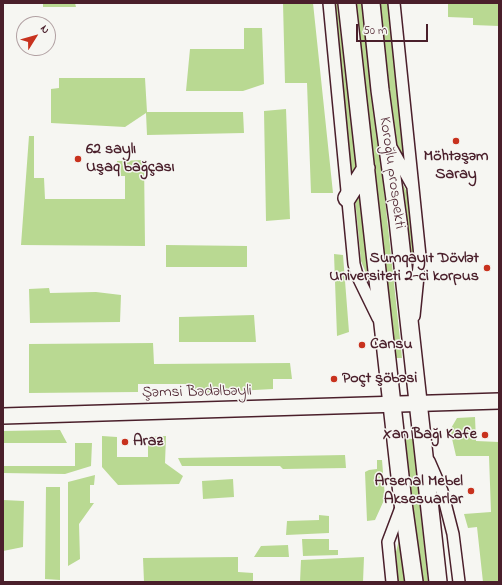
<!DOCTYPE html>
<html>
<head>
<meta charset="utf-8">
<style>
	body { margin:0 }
	#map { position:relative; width:502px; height:585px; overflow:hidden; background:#f6f6f2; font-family:"Indie Flower",sans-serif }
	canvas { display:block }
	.frame { position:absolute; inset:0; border:4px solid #4a1f2b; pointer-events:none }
	.north { position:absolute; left:16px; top:16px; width:40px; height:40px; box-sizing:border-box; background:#f6f6f2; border:1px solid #b1a0a2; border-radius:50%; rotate:53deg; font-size:11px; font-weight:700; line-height:16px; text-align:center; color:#4a1f2b }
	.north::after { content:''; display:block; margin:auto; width:14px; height:18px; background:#c8321e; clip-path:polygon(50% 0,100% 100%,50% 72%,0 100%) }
	.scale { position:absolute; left:356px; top:24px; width:72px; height:18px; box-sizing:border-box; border:2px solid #4a1f2b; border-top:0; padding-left:5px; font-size:12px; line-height:14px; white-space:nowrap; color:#4a1f2b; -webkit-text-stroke:3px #f6f6f2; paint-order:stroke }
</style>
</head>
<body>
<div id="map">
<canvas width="502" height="585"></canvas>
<div class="frame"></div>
<div class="north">N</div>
<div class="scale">50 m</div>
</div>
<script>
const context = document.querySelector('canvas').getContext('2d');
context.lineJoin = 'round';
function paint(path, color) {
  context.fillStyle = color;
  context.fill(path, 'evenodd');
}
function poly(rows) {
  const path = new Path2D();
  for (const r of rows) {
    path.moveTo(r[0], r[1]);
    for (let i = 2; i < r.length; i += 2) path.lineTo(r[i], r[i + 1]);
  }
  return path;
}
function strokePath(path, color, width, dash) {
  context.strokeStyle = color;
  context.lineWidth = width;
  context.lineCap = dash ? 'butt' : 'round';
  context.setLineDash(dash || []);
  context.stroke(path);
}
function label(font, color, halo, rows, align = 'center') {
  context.font = font + ' "Indie Flower",sans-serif';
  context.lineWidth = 3;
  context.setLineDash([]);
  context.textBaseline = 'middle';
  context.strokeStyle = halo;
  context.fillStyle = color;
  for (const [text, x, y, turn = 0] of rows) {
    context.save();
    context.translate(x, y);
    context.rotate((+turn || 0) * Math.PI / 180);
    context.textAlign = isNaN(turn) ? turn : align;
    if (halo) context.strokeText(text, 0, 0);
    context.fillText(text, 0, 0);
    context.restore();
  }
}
const green = poly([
	[43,3,75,3,76,7,43,7],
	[283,3,313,3,333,193,311,193,307,83,285,83],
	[334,3,340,3,358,164,351,178],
	[355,3,364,3,402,358,393,358],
	[379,3,388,3,405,162,394,136],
	[448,3,499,3,499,26,473,25,473,18,448,17],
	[244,28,262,28,264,84,243,91,186,91,190,49,244,49],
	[59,78,145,78,147,112,243,112,244,133,147,135,146,113,125,127,51,123,51,89,59,88],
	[286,109,290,219,266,221,264,111],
	[29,136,34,136,34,178,44,178,45,199,125,199,125,176,117,176,117,161,144,160,145,246,21,245],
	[399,177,410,198,416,256,410,283],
	[360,185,370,283,361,261,355,198],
	[166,245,247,246,247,267,166,267],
	[334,254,343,255,349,332,337,336],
	[49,288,50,293,96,292,121,295,120,322,30,323,29,289],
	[254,315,256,342,179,342,179,317],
	[153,343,154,364,290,363,292,379,273,379,273,389,200,393,185,384,138,384,138,392,29,393,29,344],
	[475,417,476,441,499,442,499,582,483,582,477,527,468,528,464,514,491,512,489,456,456,456,450,430,457,418],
	[60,430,67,443,3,443,3,431],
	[102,436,117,437,117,457,148,457,148,437,166,436,165,463,183,476,179,484,118,485,102,467],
	[404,438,413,439,428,582,421,582],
	[75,443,92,443,91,466,65,474,3,473,3,466,75,466],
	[345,455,346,468,283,469,280,466,182,466,178,458],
	[377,460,382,460,385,498,375,520,367,521,365,472,369,470,377,469],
	[95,475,94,485,90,485,90,503,94,503,79,524,80,559,68,566,68,482],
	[233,479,234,497,203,499,202,481],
	[46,487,60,487,60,580,45,579],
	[3,500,24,501,23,547,3,551],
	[319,515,329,516,329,533,286,535,287,521,319,520],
	[400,536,405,582,398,582,396,552],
	[302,539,329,539,329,550,338,550,338,555,303,556],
	[288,545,289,557,254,557,261,546],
	[238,557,238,572,253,573,253,582,144,582,143,558],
	[364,557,363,582,300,582,301,560]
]);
const street = poly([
	[329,3,354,264,357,275,378,318],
	[394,3,420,256,414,316],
	[392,149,412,185],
	[429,461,442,491,453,534,459,582],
	[392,582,388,542,402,505]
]);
const secondary = poly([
	[3,416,499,401]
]);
const primary = poly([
	[347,3,403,503,414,582],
	[371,3,380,90,398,221,438,582],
	[347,198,366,168]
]);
const markers = [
	[456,141,4,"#c8321e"],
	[78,159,4,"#c8321e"],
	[487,268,4,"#c8321e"],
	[362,345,4,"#c8321e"],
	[334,379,4,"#c8321e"],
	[485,435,4,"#c8321e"],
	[125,442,4,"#c8321e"],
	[471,491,4,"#c8321e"]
];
const poiNames = [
	["62 saylı",86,150],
	["Uşaq bağçası",86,168],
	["Möhtəşəm",456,157,"center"],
	["Saray",456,175,"center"],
	["Sumqayıt Dövlət",479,259,"right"],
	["Universiteti 2-ci korpus",479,277,"right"],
	["Cansu",370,345],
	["Poçt şöbəsi",342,379],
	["Xan Bağı Kafe",477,435,"right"],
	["Araz",133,442],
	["Arsenal Mebel",463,482,"right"],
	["Aksesuarlar",463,500,"right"]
];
const streetNames = [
	["Koroğlu prospekti",391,173,82],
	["Şəmsi Bədəlbəyli",197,393,-1]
];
paint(green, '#b9d992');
strokePath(street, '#4a1f2b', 14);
strokePath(secondary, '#4a1f2b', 18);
strokePath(primary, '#4a1f2b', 20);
strokePath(street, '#f6f6f2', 11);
strokePath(secondary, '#f6f6f2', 15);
strokePath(primary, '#f6f6f2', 17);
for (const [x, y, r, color] of markers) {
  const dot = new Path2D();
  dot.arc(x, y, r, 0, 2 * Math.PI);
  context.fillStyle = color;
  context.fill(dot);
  strokePath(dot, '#f6f6f2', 1.5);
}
label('bold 16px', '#4a1f2b', '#f6f6f2', poiNames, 'left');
label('16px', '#4a1f2b', '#f6f6f2', streetNames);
</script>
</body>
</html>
